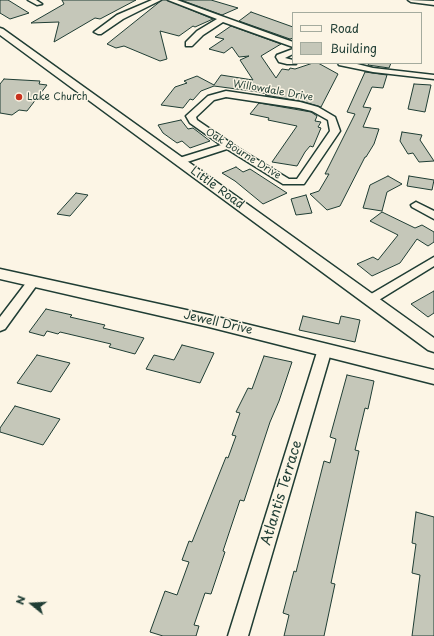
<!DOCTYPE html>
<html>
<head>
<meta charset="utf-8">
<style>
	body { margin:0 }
	#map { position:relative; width:434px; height:636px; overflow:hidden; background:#fcf5e5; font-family:"Playpen Sans",sans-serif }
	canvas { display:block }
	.legend { position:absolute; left:292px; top:12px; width:130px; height:52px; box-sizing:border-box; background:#fcf5e5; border:1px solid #a4ab9e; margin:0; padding:5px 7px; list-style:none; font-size:12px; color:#1f3d34 }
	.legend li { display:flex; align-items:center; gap:8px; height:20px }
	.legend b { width:20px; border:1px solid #a4ab9e }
	.north { position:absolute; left:12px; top:584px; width:40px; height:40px; -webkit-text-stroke:3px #fcf5e5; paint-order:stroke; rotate:288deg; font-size:11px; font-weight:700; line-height:16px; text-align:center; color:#1f3d34 }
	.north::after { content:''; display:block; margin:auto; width:14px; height:18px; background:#1f3d34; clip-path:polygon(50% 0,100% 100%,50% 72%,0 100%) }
</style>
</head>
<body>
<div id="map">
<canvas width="434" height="636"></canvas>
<ul class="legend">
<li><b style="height:5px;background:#fcf5e5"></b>Road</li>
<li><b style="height:11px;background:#c5c7b9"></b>Building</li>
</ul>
<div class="north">N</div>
</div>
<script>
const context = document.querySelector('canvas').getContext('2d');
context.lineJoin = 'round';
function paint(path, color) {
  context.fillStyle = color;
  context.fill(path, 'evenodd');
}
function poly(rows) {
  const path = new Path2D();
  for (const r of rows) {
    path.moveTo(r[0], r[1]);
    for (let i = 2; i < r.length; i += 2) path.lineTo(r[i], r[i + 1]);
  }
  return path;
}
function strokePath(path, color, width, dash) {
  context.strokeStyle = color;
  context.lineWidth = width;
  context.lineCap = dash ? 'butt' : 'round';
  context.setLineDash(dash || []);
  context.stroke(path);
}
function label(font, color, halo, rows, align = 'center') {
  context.font = font + ' "Playpen Sans",sans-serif';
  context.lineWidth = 3;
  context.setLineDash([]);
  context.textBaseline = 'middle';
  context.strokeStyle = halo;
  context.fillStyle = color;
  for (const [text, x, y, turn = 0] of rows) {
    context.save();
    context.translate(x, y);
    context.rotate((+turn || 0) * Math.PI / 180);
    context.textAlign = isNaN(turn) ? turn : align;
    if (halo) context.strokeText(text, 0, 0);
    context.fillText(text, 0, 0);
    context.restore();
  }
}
const building = poly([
	[0,0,8,0,29,13,10,19,0,13,0,0],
	[62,0,136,0,100,19,95,18,54,42,59,22,31,23,64,4,62,0],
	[162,0,167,0,213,19,195,27,193,26,179,36,160,31,167,59,160,61,124,46,116,48,107,44,162,0],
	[181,0,211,0,238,8,222,15,181,0],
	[251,12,293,27,293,38,290,39,239,21,251,12],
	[231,26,281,44,261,56,276,78,282,69,289,70,290,68,295,69,313,63,318,63,338,74,321,107,300,101,265,95,267,94,259,92,214,86,201,91,193,100,190,99,183,108,161,105,175,87,187,83,184,81,197,76,214,85,221,75,253,80,240,60,249,56,239,57,232,47,224,53,209,49,224,39,215,37,231,26],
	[369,63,391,63,389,68,368,65,369,63],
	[365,72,387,75,383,88,372,87,363,107,371,108,363,127,379,129,374,144,366,157,365,157,340,206,327,210,310,194,319,191,329,174,325,174,355,114,347,112,365,72],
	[4,79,40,81,39,84,47,85,27,111,19,110,12,115,0,113,0,84,4,79],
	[414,84,431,85,425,112,408,109,414,84],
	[259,103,311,112,317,116,315,121,321,122,318,127,321,128,313,147,310,146,305,152,297,166,272,162,297,126,268,120,269,118,250,114,259,103],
	[181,120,188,129,193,128,210,141,190,148,182,141,177,143,163,133,158,125,181,120],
	[402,132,422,135,420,140,434,161,419,162,413,153,408,154,400,141,402,132],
	[236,167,243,172,250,169,287,193,263,204,235,181,222,173,236,167],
	[388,176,402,184,387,192,382,211,363,208,370,185,388,176],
	[409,176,434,180,432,190,407,186,409,176],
	[76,193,88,195,70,216,57,214,76,193],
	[306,195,312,213,296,215,291,199,306,195],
	[382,212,415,228,422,225,434,232,434,242,428,246,417,239,400,263,372,276,357,264,373,257,378,260,398,235,370,221,382,212],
	[434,291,434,313,428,317,411,304,434,291],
	[46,309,72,315,70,317,105,325,103,328,144,338,135,354,109,347,111,344,60,332,58,334,47,331,44,336,29,332,46,309],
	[303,316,339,324,341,316,360,320,355,342,299,330,303,316],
	[182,345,214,353,200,383,146,369,154,355,174,360,182,345],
	[37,355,70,363,51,392,17,383,37,355],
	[264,356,292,362,279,401,270,422,244,501,240,500,223,551,225,552,211,594,205,593,194,625,199,626,196,636,163,636,150,632,165,591,177,595,189,562,182,560,189,541,192,542,226,457,228,458,236,436,232,435,240,413,236,412,248,388,252,389,264,356],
	[347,375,374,381,368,409,365,408,355,450,359,451,331,583,335,584,324,636,284,636,289,615,283,613,294,571,296,572,324,461,330,463,336,439,330,437,347,375],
	[15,406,60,419,43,445,0,432,0,428,15,406],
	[416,512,434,517,434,636,412,636,420,575,412,573,416,544,412,543,416,512]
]);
const minor = poly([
	[28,0,36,0,42,4,37,5,28,0],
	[152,0,161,0,123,19,101,34,98,34,94,32,117,15,152,0],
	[168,0,177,0,293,42,293,47,223,22,203,35,192,46,186,46,186,42,197,31,217,19,168,0],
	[408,0,434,1,434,5,411,2,408,0],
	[293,49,293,54,285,58,293,60,293,63,296,64,287,64,279,62,276,57,277,55,293,49],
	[338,63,353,63,373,68,434,75,434,79,373,72,339,65,338,63],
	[226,91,300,102,318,107,335,117,340,131,304,184,283,184,227,149,184,163,176,163,175,161,176,159,221,145,190,123,186,116,208,96,226,91],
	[226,97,299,108,312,111,328,120,330,131,297,179,289,179,238,148,197,120,196,117,214,100,226,97],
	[416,202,434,211,434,219,412,207,411,205,416,202],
	[434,257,434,266,374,303,370,304,366,303,364,300,366,297,434,257],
	[33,278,37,279,39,282,5,329,0,331,0,317,29,279,33,278],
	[325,344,330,346,332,349,248,636,228,636,318,349,320,346,325,344]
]);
const tertiary = poly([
	[0,28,3,29,434,338,434,352,428,350,0,35,0,28],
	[0,269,209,315,434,370,434,384,209,327,0,279,0,269]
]);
const markers = [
	[19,97,4,"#c8321e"]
];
const farStreetnames = [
	["Willowdale Drive",273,91,10],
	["Oak Bourne Drive",243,154,32]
];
const farPoinames = [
	["Lake Church",27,97]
];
const streetNames = [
	["Little Road",217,188,36],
	["Jewell Drive",218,323,13]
];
const nearStreetnames = [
	["Atlantis Terrace",282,493,-73]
];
paint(building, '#c5c7b9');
strokePath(building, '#1f3d34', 1);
strokePath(minor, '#1f3d34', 3);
strokePath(tertiary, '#1f3d34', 3);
paint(minor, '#fcf5e5');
paint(tertiary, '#fcf5e5');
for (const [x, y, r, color] of markers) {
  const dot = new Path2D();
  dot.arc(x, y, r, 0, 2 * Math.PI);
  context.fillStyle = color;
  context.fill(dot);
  strokePath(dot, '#fcf5e5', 1.5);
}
label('10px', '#1f3d34', '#fcf5e5', farStreetnames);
label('10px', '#1f3d34', '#fcf5e5', farPoinames, 'left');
label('12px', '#1f3d34', '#fcf5e5', streetNames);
label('14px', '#1f3d34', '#fcf5e5', nearStreetnames);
</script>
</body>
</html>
